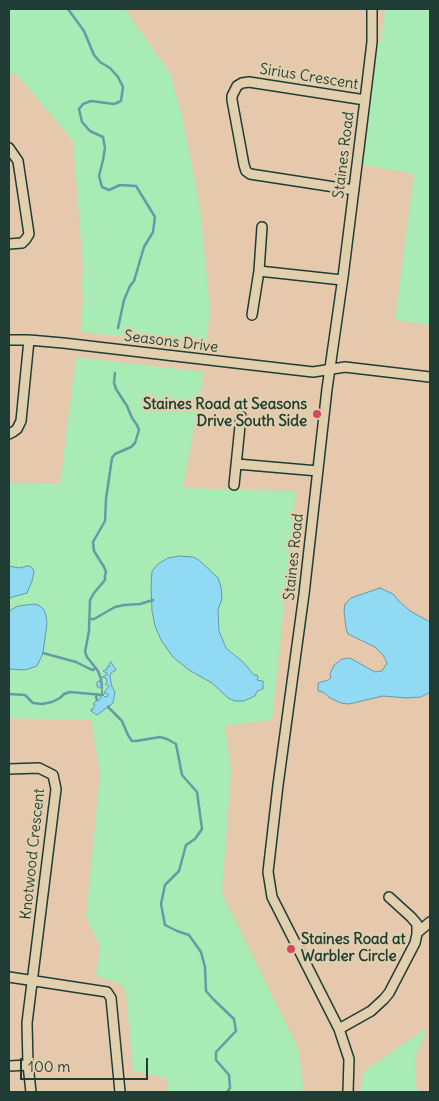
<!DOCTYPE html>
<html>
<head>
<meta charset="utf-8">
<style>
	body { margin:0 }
	#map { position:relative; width:439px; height:1101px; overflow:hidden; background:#e6c8ad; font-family:Delius,sans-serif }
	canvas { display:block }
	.frame { position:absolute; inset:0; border:10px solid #1f3d34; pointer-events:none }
	.scale { position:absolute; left:20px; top:1058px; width:128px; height:22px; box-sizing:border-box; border:2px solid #1f3d34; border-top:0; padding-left:6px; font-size:15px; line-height:18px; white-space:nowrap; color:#1f3d34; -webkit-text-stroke:4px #e1cfad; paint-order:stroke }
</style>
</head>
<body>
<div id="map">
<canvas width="439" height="1101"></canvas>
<div class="frame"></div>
<div class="scale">100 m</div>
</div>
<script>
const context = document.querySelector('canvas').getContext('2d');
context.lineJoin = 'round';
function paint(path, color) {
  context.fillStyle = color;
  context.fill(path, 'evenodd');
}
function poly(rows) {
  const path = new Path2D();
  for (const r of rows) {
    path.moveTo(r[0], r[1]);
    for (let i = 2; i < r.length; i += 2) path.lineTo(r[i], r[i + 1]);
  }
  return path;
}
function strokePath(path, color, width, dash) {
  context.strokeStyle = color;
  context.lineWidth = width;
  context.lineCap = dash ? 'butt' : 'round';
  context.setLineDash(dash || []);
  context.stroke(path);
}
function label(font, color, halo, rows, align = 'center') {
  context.font = font + ' Delius,sans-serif';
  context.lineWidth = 5;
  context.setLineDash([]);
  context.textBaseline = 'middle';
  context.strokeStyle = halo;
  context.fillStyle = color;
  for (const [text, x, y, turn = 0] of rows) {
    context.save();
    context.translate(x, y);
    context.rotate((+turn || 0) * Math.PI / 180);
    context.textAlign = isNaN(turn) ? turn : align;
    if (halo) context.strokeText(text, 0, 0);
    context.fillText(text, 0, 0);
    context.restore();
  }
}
const green = poly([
	[9,9,125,9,170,73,182,116,200,207,210,310,206,346,81,332,83,293,81,293,83,268,73,141,18,76,9,73],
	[385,9,430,9,430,325,395,320,414,174,363,165,378,44,381,40],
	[76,357,204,372,183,488,296,491,272,720,225,726,231,772,222,893,298,1048,303,1086,302,1092,166,1092,168,1083,164,1077,133,1071,126,994,121,984,96,976,100,946,86,917,100,774,91,720,9,718,9,483,60,484],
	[111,663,113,664,115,669,110,676,115,694,113,703,105,710,91,711,93,710,93,708,101,698,99,695,102,691,100,688,101,680,103,695,105,697,108,696,107,694,108,685,106,678,103,677,109,673,106,671,110,667,109,664],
	[425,1029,425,1037,415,1056,416,1085,419,1092,360,1092,363,1072]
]);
const water = poly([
	[180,556,193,557,199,560,218,578,221,587,222,599,218,610,219,631,226,648,243,662,254,675,257,675,258,677,257,680,263,681,263,689,257,691,255,696,244,701,235,701,228,698,212,683,189,670,173,657,161,640,155,626,152,611,151,586,152,571,158,564,168,558,180,556],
	[9,566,19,568,27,566,30,566,33,569,34,572,32,581,27,593,9,598,9,566],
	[380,588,393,594,399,601,410,611,430,622,430,692,421,697,407,698,383,696,349,704,341,703,330,698,323,692,318,691,318,683,328,680,331,678,330,674,334,665,342,659,350,658,375,672,382,671,387,663,383,655,375,647,348,634,346,628,344,611,345,604,351,598,380,588],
	[35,604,40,606,44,610,46,615,47,623,43,653,37,666,25,670,9,669,9,611,18,606,35,604],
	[111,662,116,670,111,673,110,676,112,687,115,692,113,703,97,715,91,711,91,709,93,710,93,708,95,705,93,704,97,700,99,700,101,698,99,695,101,694,102,691,100,687,97,687,97,682,98,681,99,682,101,679,103,695,105,697,108,696,108,694,104,693,109,686,108,685,105,684,107,682,106,678,102,677,108,674,103,671,104,670,107,670,107,667,110,666,109,664,111,662]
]);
const stream = poly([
	[68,9,84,31,94,55,100,62,110,68,118,77,123,87,121,101,114,104,91,101,83,104,79,109,82,122,90,131,103,137,105,148,103,160,99,176,102,187,109,190,120,185,136,186,155,217,153,232,144,247,134,281,130,286,124,300,118,328],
	[89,619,94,619,115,607,124,605,140,604,153,600],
	[43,653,76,662,90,669,93,670,96,668],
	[102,687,101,679,98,671,87,657,85,652,89,631,90,600,94,593,105,580,105,576,106,572,104,567,94,551,93,542,105,521,106,499,112,458,115,454,131,447,135,443,139,430,137,425,132,418,127,406,116,389,114,383,115,373],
	[9,694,25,695,33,703,42,704,52,702,60,698,64,694,70,692,103,695],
	[97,700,96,697,97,694],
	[109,706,108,707,122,721,128,735,132,741,136,741,160,737,167,739,176,744,182,775,197,792,202,829,195,839,186,845,179,871,165,885,161,904,165,925,177,931,189,935,201,952,205,967,206,991,214,1000,234,1019,236,1031,216,1052,216,1060,229,1075,230,1088,227,1092]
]);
const minor = poly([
	[9,148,18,161,29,234,26,239,22,243,9,244],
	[354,190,250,174,246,171,244,165,232,100,232,96,237,86,242,83,249,82,365,100],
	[259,271,342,280],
	[252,315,259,271,262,227],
	[9,340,29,340,63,343,313,372,345,367,430,377],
	[9,434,13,432,17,429,21,421,29,340],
	[237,464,318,471],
	[234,485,241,416],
	[9,769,39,768,53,775,56,789,27,1023,28,1065,31,1092],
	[417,933,430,922],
	[9,977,107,992,111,998,120,1092],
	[339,1029,371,1011,384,999,389,993,415,943,417,934,417,924,411,917,389,897],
	[9,1066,28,1065],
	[348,1092,349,1059,339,1029,272,897,268,872,278,785,304,594,327,389,343,277,365,100,372,42,372,9]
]);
const markers = [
	[317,414,5,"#d1495b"],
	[291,949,5,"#d1495b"]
];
const streetNames = [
	["Sirius Crescent",309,77,9],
	["Staines Road",344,155,-83],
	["Seasons Drive",171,342,7],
	["Staines Road",294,557,-84],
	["Knotwood Crescent",33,854,-84]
];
const poiNames = [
	["Staines Road at Seasons",307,405],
	["Drive South Side",307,422],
	["Staines Road at",301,940,"left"],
	["Warbler Circle",301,957,"left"]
];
paint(green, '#a9ebb5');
paint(water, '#91daf3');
strokePath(water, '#639ba7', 1);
strokePath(stream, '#639ba7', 2.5);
strokePath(minor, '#1f3d34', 12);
strokePath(minor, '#e1cfad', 9);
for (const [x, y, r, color] of markers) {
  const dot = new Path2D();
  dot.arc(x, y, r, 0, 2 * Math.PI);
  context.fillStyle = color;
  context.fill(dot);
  strokePath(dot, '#e1cfad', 2);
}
label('15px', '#1f3d34', '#e1cfad', streetNames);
label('bold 15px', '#1f3d34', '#e1cfad', poiNames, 'right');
</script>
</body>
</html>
